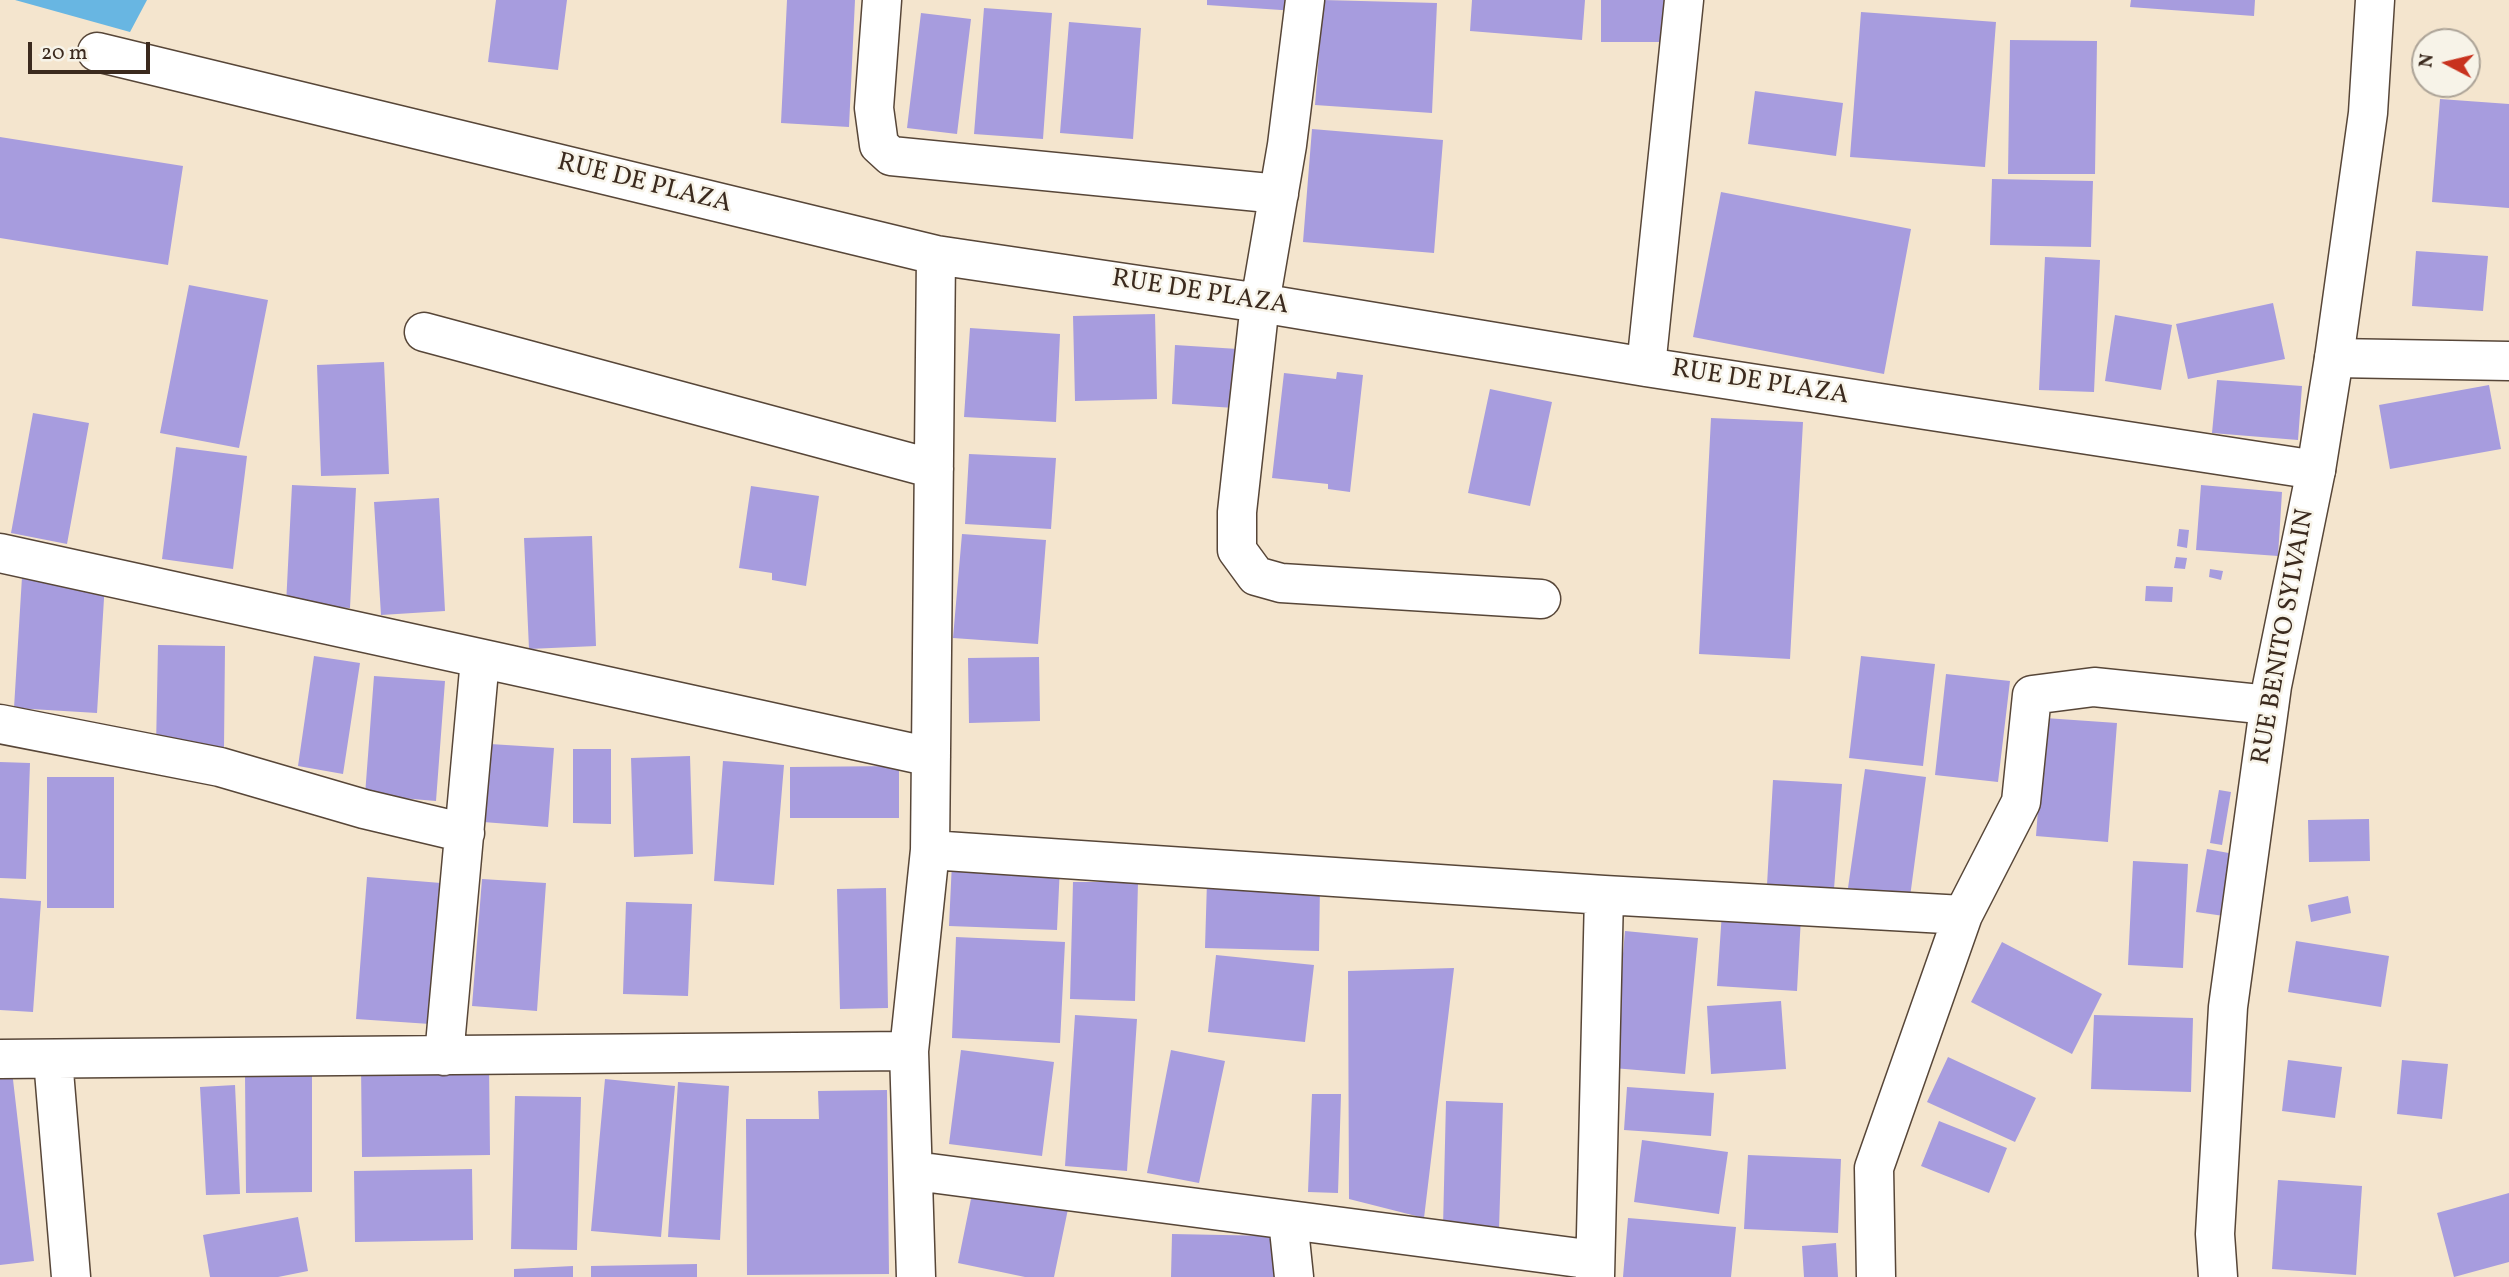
<!DOCTYPE html>
<html>
<head>
<meta charset="utf-8">
<style>
	body { margin:0 }
	#map { position:relative; width:2509px; height:1277px; overflow:hidden; background:#f4e5ce; font-family:Vollkorn,serif }
	canvas { display:block }
	.north { position:absolute; left:2411px; top:28px; width:70px; height:70px; box-sizing:border-box; background:#f7f3e8; border:2px solid #aca397; border-radius:50%; rotate:277deg; font-size:19px; font-weight:700; line-height:28px; text-align:center; color:#3b2a1e }
	.north::after { content:''; display:block; margin:auto; width:24px; height:32px; background:#c8321e; clip-path:polygon(50% 0,100% 100%,50% 72%,0 100%) }
	.scale { position:absolute; left:28px; top:42px; width:122px; height:32px; box-sizing:border-box; border:4px solid #3b2a1e; border-top:0; padding-left:9px; font-size:21px; line-height:24px; white-space:nowrap; color:#3b2a1e; -webkit-text-stroke:5px #f7f3e8; paint-order:stroke }
</style>
</head>
<body>
<div id="map">
<canvas width="2509" height="1277"></canvas>
<div class="north">N</div>
<div class="scale">20 m</div>
</div>
<script>
const context = document.querySelector('canvas').getContext('2d');
context.lineJoin = 'round';
function paint(path, color) {
  context.fillStyle = color;
  context.fill(path, 'evenodd');
}
function poly(rows) {
  const path = new Path2D();
  for (const r of rows) {
    path.moveTo(r[0], r[1]);
    for (let i = 2; i < r.length; i += 2) path.lineTo(r[i], r[i + 1]);
  }
  return path;
}
function strokePath(path, color, width, dash) {
  context.strokeStyle = color;
  context.lineWidth = width;
  context.lineCap = dash ? 'butt' : 'round';
  context.setLineDash(dash || []);
  context.stroke(path);
}
function label(font, color, halo, rows, align = 'center') {
  context.font = font + ' Vollkorn,serif';
  context.lineWidth = 5;
  context.setLineDash([]);
  context.textBaseline = 'middle';
  context.strokeStyle = halo;
  context.fillStyle = color;
  for (const [text, x, y, turn = 0] of rows) {
    context.save();
    context.translate(x, y);
    context.rotate((+turn || 0) * Math.PI / 180);
    context.textAlign = isNaN(turn) ? turn : align;
    if (halo) context.strokeText(text, 0, 0);
    context.fillText(text, 0, 0);
    context.restore();
  }
}
const water = poly([
	[15,0,147,0,130,32]
]);
const building = poly([
	[496,0,567,0,558,70,488,62],
	[787,0,855,0,849,127,781,123],
	[1207,0,1297,0,1296,11,1207,5],
	[1323,0,1437,3,1432,113,1315,105],
	[1472,0,1585,0,1582,40,1470,31],
	[1601,0,1677,0,1677,42,1601,42],
	[2131,0,2255,0,2254,16,2130,7],
	[984,8,1052,13,1043,139,974,134],
	[1861,12,1996,22,1985,167,1850,157],
	[921,13,971,19,957,134,907,128],
	[1069,22,1141,28,1133,139,1060,133],
	[2010,40,2097,41,2095,174,2008,174],
	[1755,91,1843,103,1836,156,1748,144],
	[2440,99,2509,104,2509,208,2432,202],
	[1312,129,1443,140,1434,253,1303,242],
	[0,137,183,166,168,265,0,238],
	[1992,179,2093,181,2091,247,1990,245],
	[1721,192,1911,229,1884,374,1693,337],
	[2416,251,2488,256,2483,311,2412,306],
	[2045,257,2100,260,2094,392,2039,390],
	[189,285,268,300,239,448,160,433],
	[2273,303,2285,359,2188,379,2176,324],
	[1155,314,1157,399,1075,401,1073,316],
	[2115,315,2172,325,2161,390,2105,381],
	[970,328,1060,334,1056,422,964,417],
	[1175,345,1238,349,1235,408,1172,404],
	[384,362,389,474,321,476,317,365],
	[1337,372,1363,375,1350,492,1328,489,1328,484,1272,478,1284,373,1336,379],
	[2217,380,2302,386,2298,440,2212,433],
	[2489,385,2501,449,2390,469,2379,405],
	[1490,389,1552,402,1530,506,1468,493],
	[33,413,89,423,67,544,11,533],
	[1711,418,1803,422,1790,659,1699,654],
	[176,447,247,456,233,569,162,559],
	[969,454,1056,458,1051,529,965,524],
	[292,485,356,488,350,608,286,605],
	[2201,485,2282,492,2278,556,2196,550],
	[751,486,819,496,806,586,772,580,772,573,739,568],
	[439,498,445,611,381,615,374,502],
	[2179,529,2189,530,2187,548,2177,546],
	[962,534,1046,540,1038,644,953,638],
	[592,536,596,646,529,649,524,538],
	[2176,557,2187,558,2185,569,2174,568],
	[2210,569,2223,571,2221,580,2209,577],
	[22,577,105,582,97,713,14,708],
	[2146,586,2173,587,2172,602,2145,601],
	[158,645,225,646,224,748,156,748],
	[314,656,360,663,343,774,298,766],
	[1861,656,1935,664,1923,766,1849,758],
	[1039,657,1040,721,969,723,968,658],
	[1946,674,2010,681,1998,782,1935,775],
	[374,676,445,681,436,801,365,795],
	[2045,718,2117,723,2108,842,2036,836],
	[490,744,554,748,548,827,483,822],
	[573,749,611,749,611,824,573,823],
	[690,756,693,854,634,857,631,758],
	[723,761,784,765,774,885,714,881],
	[0,762,30,763,26,879,0,878],
	[899,766,899,818,790,818,790,767],
	[1865,769,1926,777,1910,897,1848,888],
	[47,777,114,777,114,908,47,908],
	[1773,780,1842,784,1834,889,1767,885],
	[2219,790,2231,792,2222,845,2210,843],
	[2369,819,2370,861,2309,862,2308,820],
	[2207,849,2234,854,2224,916,2196,912],
	[2133,861,2188,864,2183,968,2128,965],
	[952,862,1060,866,1057,930,949,926],
	[367,877,441,883,430,1024,356,1019],
	[482,879,546,883,537,1011,472,1006],
	[1207,881,1320,884,1319,951,1205,948],
	[1073,882,1138,882,1135,1001,1070,999],
	[886,888,888,1008,840,1009,837,889],
	[2348,896,2351,913,2311,922,2308,905],
	[0,898,41,901,33,1012,0,1010],
	[626,902,692,904,688,996,623,994],
	[1722,912,1801,917,1797,991,1717,986],
	[1625,931,1698,938,1685,1074,1613,1068],
	[956,937,1065,942,1060,1043,952,1038],
	[2296,941,2389,956,2381,1007,2288,992],
	[2002,942,2102,994,2072,1054,1971,1002],
	[1216,955,1314,965,1305,1042,1208,1032],
	[1454,968,1424,1218,1349,1199,1348,971],
	[1781,1001,1786,1069,1711,1074,1707,1006],
	[1075,1015,1137,1019,1127,1171,1065,1166],
	[2094,1015,2193,1018,2191,1092,2091,1089],
	[961,1050,1054,1062,1042,1156,949,1144],
	[1171,1050,1225,1061,1199,1183,1147,1173],
	[1948,1057,2036,1098,2015,1142,1927,1102],
	[2288,1060,2342,1067,2335,1118,2282,1111],
	[2402,1060,2448,1064,2442,1119,2397,1114],
	[489,1063,490,1155,362,1157,361,1064],
	[12,1071,34,1261,0,1265,0,1073],
	[245,1075,312,1075,312,1192,246,1193],
	[605,1079,675,1086,661,1237,591,1231],
	[678,1082,729,1086,720,1240,668,1237],
	[235,1085,240,1194,206,1195,200,1087],
	[1627,1087,1714,1093,1711,1136,1624,1130],
	[887,1090,889,1274,747,1275,746,1119,819,1119,818,1091],
	[1312,1094,1341,1094,1338,1193,1308,1192],
	[515,1096,581,1097,577,1250,511,1249],
	[1446,1101,1503,1103,1499,1229,1443,1227],
	[1939,1121,2007,1148,1989,1193,1921,1166],
	[1642,1140,1728,1152,1719,1214,1634,1202],
	[1748,1155,1841,1159,1838,1233,1744,1229],
	[472,1169,473,1240,355,1242,354,1171],
	[2278,1180,2362,1186,2356,1275,2272,1269],
	[973,1189,1068,1209,1054,1277,1025,1277,958,1263],
	[2509,1193,2509,1262,2454,1277,2437,1213],
	[298,1217,308,1271,278,1277,210,1277,203,1235],
	[1628,1218,1736,1227,1731,1277,1623,1277],
	[1172,1234,1274,1236,1274,1277,1171,1277],
	[1836,1243,1838,1277,1804,1277,1802,1246],
	[697,1264,697,1277,591,1277,591,1266],
	[573,1266,573,1277,514,1277,514,1269]
]);
const street = poly([
	[882,0,874,108,879,145,891,156,1279,194],
	[1305,0,1287,145,1260,303,1237,512,1237,550,1256,576,1281,583,1541,599],
	[97,52,936,255,1260,303,1646,367,2316,470],
	[424,332,934,469],
	[2334,358,2509,361],
	[1646,367,1684,0],
	[0,553,931,757],
	[0,724,220,767,364,809,465,833],
	[930,850,1604,895,1963,915],
	[444,1056,480,659],
	[0,1059,909,1051],
	[53,1059,71,1277],
	[915,1171,1595,1260],
	[1288,1220,1294,1277],
	[916,1277,909,1051,930,850,936,255],
	[1595,1277,1604,895],
	[1876,1277,1874,1168,1963,915,2021,802,2032,695,2094,687,2269,705]
]);
const secondary = poly([
	[2218,1277,2215,1234,2228,1007,2272,686,2316,470,2334,358,2368,113,2375,0]
]);
const streetNames = [
	["RUE DE PLAZA",644,185,14],
	["RUE DE PLAZA",1200,294,9],
	["RUE DE PLAZA",1760,384,9],
	["RUE BENITO SYLVAIN",2285,637,-80]
];
paint(water, '#68b6e2');
paint(building, '#a79cde');
strokePath(street, '#574638', 41);
strokePath(secondary, '#574638', 41);
strokePath(street, '#fff', 38);
strokePath(secondary, '#fff', 38);
label('26px', '#3b2a1e', '#f7f3e8', streetNames);
</script>
</body>
</html>
